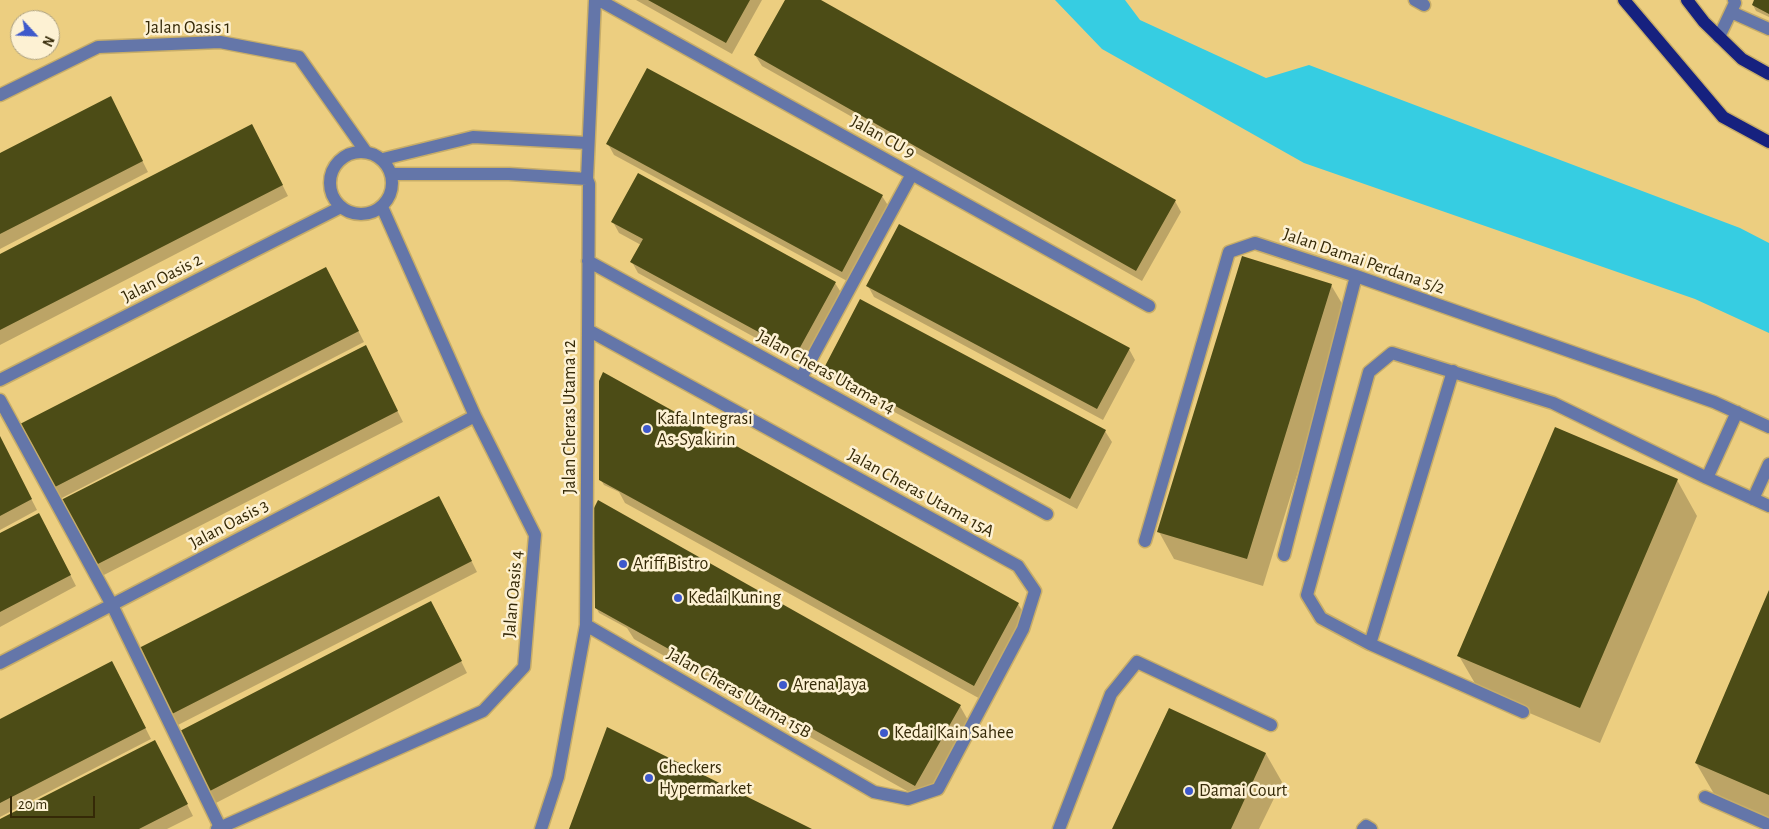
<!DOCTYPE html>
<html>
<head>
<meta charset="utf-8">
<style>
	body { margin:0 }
	#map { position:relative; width:1769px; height:829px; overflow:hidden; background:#ecce80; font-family:"Alegreya Sans",sans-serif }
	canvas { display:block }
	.north { position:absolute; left:10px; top:10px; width:50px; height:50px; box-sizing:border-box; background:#fdf1d3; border:1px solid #ada181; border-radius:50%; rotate:115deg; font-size:14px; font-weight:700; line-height:20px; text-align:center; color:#352907 }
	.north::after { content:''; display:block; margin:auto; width:18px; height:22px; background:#3e59cb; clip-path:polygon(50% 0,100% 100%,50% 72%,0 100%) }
	.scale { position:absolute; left:10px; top:796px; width:85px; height:22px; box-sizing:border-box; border:2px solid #352907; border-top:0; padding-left:6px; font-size:15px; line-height:18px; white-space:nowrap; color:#352907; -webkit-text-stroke:4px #fdf1d3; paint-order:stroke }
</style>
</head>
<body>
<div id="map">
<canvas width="1769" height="829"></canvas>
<div class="north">N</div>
<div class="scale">20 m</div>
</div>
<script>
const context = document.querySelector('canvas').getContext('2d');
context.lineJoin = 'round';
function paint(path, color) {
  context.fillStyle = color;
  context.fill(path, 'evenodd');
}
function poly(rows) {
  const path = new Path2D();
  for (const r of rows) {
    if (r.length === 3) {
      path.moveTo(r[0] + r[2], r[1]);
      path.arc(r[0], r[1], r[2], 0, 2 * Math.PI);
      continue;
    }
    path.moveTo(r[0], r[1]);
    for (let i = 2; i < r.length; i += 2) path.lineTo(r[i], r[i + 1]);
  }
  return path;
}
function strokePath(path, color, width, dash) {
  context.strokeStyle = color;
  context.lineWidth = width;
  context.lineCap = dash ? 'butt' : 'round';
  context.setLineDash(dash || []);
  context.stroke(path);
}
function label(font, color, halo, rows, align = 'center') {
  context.font = font + ' "Alegreya Sans",sans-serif';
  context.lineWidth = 5;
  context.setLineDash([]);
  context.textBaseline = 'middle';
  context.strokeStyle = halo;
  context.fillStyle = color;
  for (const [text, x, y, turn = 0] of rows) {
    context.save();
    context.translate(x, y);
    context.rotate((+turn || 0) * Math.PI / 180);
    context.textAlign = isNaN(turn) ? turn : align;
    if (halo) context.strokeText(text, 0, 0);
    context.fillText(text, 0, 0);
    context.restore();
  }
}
const water = poly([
	[1055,0,1125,0,1140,20,1266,78,1309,65,1740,228,1769,243,1769,333,1695,299,1304,163,1102,49]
]);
const shadow = poly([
	[636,0,762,0,732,54],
	[787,0,819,0,1175,201,1181,212,1142,281,762,66,755,55],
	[1756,0,1769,0,1769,17,1756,11,1753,5],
	[116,109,148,172,0,249,0,154],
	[258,137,288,196,0,345,0,255],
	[608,144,882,196,889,207,849,282,614,155],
	[613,222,835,283,842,294,803,364,638,273,632,262,641,245,619,233],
	[332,279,364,342,60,499,22,425],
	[1331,285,1347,312,1263,586,1174,559,1159,532],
	[868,286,1129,349,1135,360,1103,420,874,297],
	[371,358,403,422,100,577,61,502],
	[825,368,1105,431,1112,442,1077,509,832,379],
	[0,438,37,510,0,530],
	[601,480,1018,604,1028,620,984,701,625,503,619,492,604,485],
	[1677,480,1697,516,1600,743,1480,692,1459,656],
	[445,508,477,572,176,726,169,715],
	[45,525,76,586,0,627,0,534],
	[1769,593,1769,821,1717,799,1696,763],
	[596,607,960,706,969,722,925,801,634,639,627,628,599,613],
	[437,613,467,673,214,804,177,733],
	[118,674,151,739,0,817,0,720],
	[1169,709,1266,754,1282,782,1259,829,1113,829],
	[161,753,193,816,167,829,0,829,0,821]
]);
const building = poly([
	[648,0,750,0,726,43],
	[785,0,821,0,1176,200,1136,271,754,55],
	[1754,0,1769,0,1769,14,1752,5],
	[647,68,883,195,842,272,606,144],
	[111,96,143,161,0,234,0,153],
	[252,124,283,185,0,330,0,254],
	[638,173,836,282,797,353,630,262,643,239,611,222],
	[899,224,1130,348,1097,409,866,286],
	[1242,256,1332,284,1247,559,1157,532],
	[326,267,359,331,53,488,20,424],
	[860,299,1106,430,1070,499,824,368],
	[366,345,398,411,92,567,59,501],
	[603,372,1019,603,974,686,599,480,599,381],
	[1555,427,1678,479,1580,708,1457,656],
	[0,436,32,499,0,516],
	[439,496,472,561,168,716,135,650],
	[598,500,961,705,915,786,595,608,594,508],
	[39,513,71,575,0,612,0,533],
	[1769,590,1769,795,1695,763],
	[431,601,462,661,206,793,176,733],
	[112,661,146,728,0,803,0,719],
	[1169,708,1266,753,1231,829,1112,829],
	[607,727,812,829,569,829],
	[155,740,188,804,139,829,0,829,0,819]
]);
const minor = poly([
	[599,0,1149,306],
	[1415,0,1424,5],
	[1731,12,1769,29],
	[1719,37,1735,3,1734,0],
	[0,95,98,47,220,42,299,57,366,152],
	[361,183,31],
	[383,159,473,137,588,143],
	[392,174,509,174,587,179],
	[588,261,1047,514],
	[801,378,912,174],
	[0,380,341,207],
	[0,400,112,605,220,827],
	[1707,478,1737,412],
	[1753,499,1769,464],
	[1145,541,1229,252,1255,243,1356,276,1714,402,1769,427],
	[1284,555,1356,276],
	[586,625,874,792,908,799,938,789,1023,629,1035,591,1018,566,588,330],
	[1370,644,1453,371],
	[0,663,475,416],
	[1523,712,1370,644,1321,618,1307,595,1369,372,1392,353,1553,403,1707,478,1769,506],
	[1705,797,1769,825],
	[217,829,483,711,524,667,535,535,475,416,382,207],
	[541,829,558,777,586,625,589,184,587,179,595,0],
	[1059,829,1111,694,1137,662,1271,725],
	[1363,829,1366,826,1371,829]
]);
const major = poly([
	[1624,0,1723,117,1769,142],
	[1687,0,1704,22,1742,59,1769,74]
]);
const markers = [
	[647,429,5,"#3e59cb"],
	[623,564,5,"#3e59cb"],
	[678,598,5,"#3e59cb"],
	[783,685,5,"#3e59cb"],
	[884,733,5,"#3e59cb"],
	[649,778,5,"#3e59cb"],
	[1189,791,5,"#3e59cb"]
];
const streetNames = [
	["Jalan Oasis 1",188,28],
	["Jalan CU 9",883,137,29],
	["Jalan Damai Perdana 5/2",1364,261,19],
	["Jalan Oasis 2",162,278,-27],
	["Jalan Cheras Utama 14",826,372,29],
	["Jalan Cheras Utama 12",570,417,-90],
	["Jalan Cheras Utama 15A",921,493,29],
	["Jalan Oasis 3",229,524,-28],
	["Jalan Oasis 4",513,594,-85],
	["Jalan Cheras Utama 15B",739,693,30]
];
const poiNames = [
	["Kafa Integrasi",657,419],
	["As-Syakirin",657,440],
	["Ariff Bistro",633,564],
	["Kedai Kuning",688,598],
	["Arena Jaya",793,685],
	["Kedai Kain Sahee",894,733],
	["Checkers",659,768],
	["Hypermarket",659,789],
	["Damai Court",1199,791]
];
paint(water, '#36cde2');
paint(shadow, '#0003');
paint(building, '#4c4c16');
strokePath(minor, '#c7ad68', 15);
strokePath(major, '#c7ad68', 15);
strokePath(minor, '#6476a9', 12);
strokePath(major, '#16217f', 12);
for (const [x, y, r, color] of markers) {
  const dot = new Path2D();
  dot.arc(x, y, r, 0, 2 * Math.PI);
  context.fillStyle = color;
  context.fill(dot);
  strokePath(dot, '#fdf1d3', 2);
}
label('18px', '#352907', '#fdf1d3', streetNames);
label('18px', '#352907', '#fdf1d3', poiNames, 'left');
</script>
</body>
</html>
